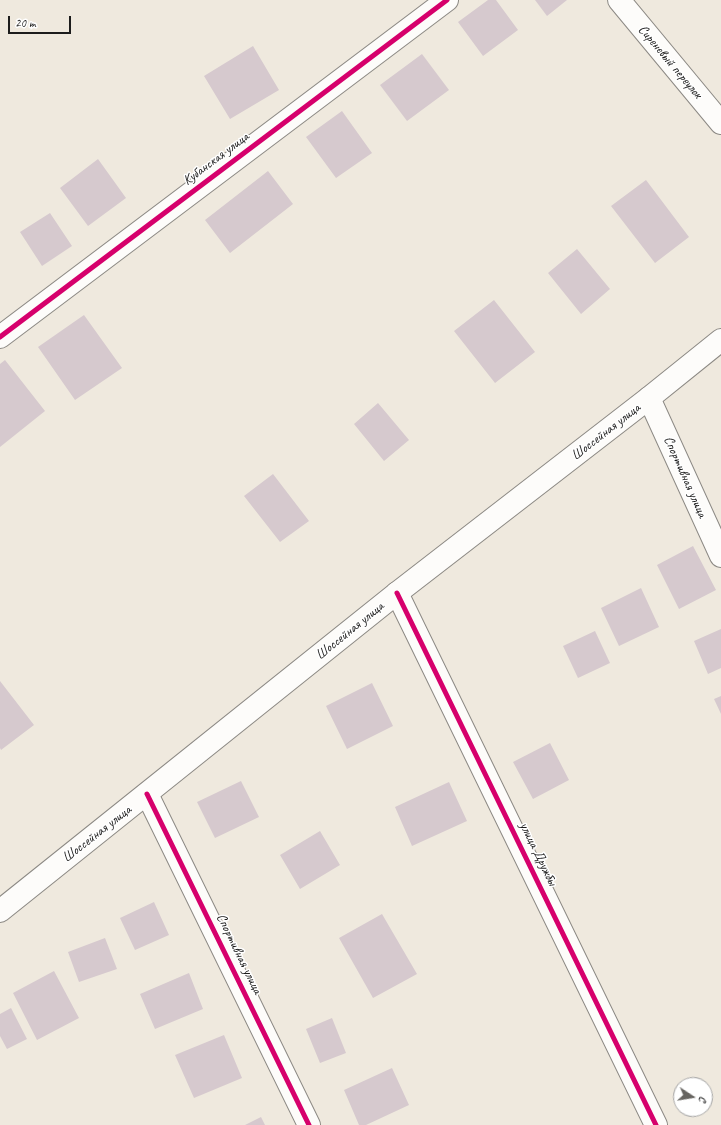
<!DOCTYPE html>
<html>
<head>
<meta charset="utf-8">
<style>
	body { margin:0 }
	#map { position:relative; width:721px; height:1125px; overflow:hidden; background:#efe9de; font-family:Caveat,sans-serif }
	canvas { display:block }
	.north { position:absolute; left:673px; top:1077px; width:40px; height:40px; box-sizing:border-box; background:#fff; border:1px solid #a4a4a4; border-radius:50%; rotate:102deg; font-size:11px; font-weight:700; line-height:16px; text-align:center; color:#1c1c1c }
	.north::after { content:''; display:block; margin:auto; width:14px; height:18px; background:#666460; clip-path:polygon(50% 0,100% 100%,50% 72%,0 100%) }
	.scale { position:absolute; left:8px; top:16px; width:63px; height:18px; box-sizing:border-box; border:2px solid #1c1c1c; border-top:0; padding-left:5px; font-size:12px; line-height:14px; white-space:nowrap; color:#1c1c1c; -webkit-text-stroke:3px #fff; paint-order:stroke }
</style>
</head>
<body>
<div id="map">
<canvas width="721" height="1125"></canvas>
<div class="north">С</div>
<div class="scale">20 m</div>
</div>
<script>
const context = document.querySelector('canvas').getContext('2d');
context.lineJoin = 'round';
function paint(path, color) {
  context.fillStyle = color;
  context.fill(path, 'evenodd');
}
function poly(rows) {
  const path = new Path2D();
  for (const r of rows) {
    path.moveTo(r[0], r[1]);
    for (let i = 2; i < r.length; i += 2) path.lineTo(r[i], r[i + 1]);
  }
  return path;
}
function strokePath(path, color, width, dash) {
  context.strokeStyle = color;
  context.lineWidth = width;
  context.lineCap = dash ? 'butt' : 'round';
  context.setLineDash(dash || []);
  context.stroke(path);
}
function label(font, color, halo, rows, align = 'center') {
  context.font = font + ' Caveat,sans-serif';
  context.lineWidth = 3;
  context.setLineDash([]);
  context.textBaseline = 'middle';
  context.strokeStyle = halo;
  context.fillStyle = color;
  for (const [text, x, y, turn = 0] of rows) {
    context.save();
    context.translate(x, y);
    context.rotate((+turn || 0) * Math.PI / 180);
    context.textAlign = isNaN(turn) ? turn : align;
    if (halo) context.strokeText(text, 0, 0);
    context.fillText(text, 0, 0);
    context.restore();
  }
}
const building = poly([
	[488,0,496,0,518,30,483,56,458,22],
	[535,0,567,0,547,16],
	[253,46,279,90,230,119,204,76],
	[422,54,449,90,407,121,380,85],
	[342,111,372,153,336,178,306,137],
	[98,159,126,198,88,226,60,188],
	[268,171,293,204,230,253,205,220],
	[646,180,689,237,655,263,611,206],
	[50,213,72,246,42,266,20,232],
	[577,249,610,289,581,314,548,273],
	[494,300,535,352,495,383,454,331],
	[84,315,122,368,75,400,38,347],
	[5,360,45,411,0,447,0,364],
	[378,403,409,440,384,461,354,424],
	[273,474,309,521,280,542,244,496],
	[693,546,716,590,679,609,657,565],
	[641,588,659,627,619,646,601,608],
	[721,629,721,668,708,674,694,641],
	[595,631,610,663,578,678,563,646],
	[0,681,34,725,1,750,0,748],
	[372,683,393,726,347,749,326,706],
	[721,696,721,714,714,699],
	[550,743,569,780,533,799,513,762],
	[241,781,259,817,215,838,197,802],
	[449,782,467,821,412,846,395,807],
	[320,831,340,865,300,889,280,855],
	[154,902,169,935,135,950,120,918],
	[382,914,417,974,373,998,339,938],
	[105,938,117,969,79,982,68,952],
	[54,971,79,1018,37,1040,13,993],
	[189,973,203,1009,155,1029,140,994],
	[11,1008,27,1039,7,1049,0,1036,0,1014],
	[332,1018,346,1053,320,1063,306,1029],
	[224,1035,242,1078,194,1098,175,1055],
	[392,1068,409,1105,366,1125,359,1125,344,1090],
	[261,1117,265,1125,245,1125]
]);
const minor = poly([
	[619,0,721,123],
	[0,337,447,0],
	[649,398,721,556],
	[397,593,656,1125],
	[147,794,309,1125]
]);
const major = poly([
	[0,911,397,593,649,398,721,340]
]);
const cycleway = poly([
	[0,337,447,0],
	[397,593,656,1125],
	[147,794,309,1125]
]);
const streetNames = [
	["Сиреневый переулок",670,62,50],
	["Кубанская улица",216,159,-37],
	["Шоссейная улица",606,432,-38],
	["Спортивная улица",685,477,66],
	["Шоссейная улица",350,631,-39],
	["Шоссейная улица",97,834,-38],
	["улица Дружбы",538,854,64],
	["Спортивная улица",239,954,64]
];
paint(building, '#d6c9ce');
strokePath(minor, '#8c8984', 24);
strokePath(major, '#8c8984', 24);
strokePath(minor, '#fdfcfa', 22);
strokePath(major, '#fdfcfa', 22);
strokePath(cycleway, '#d6006c', 5);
label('14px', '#1c1c1c', '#fff', streetNames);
</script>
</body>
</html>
